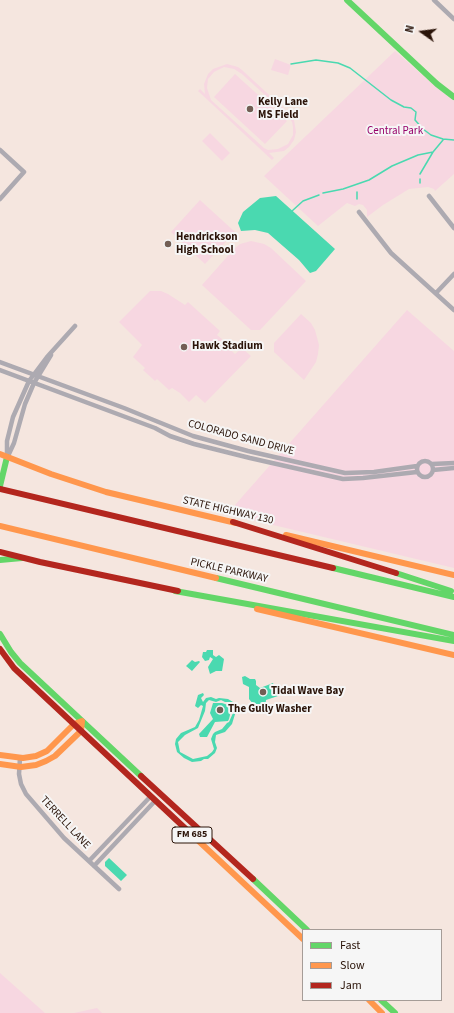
<!DOCTYPE html>
<html>
<head>
<meta charset="utf-8">
<style>
	body { margin:0 }
	#map { position:relative; width:454px; height:1013px; overflow:hidden; background:#f5e6df; font-family:"Source Sans 3",sans-serif }
	canvas { display:block }
	.legend { position:absolute; left:302px; top:929px; width:140px; height:72px; box-sizing:border-box; background:#f6f6f6; border:1px solid #a59c97; margin:0; padding:5px 7px; list-style:none; font-size:12px; color:#2b1409 }
	.legend li { display:flex; align-items:center; gap:8px; height:20px }
	.legend b { width:20px; border:1px solid #a59c97 }
	.north { position:absolute; left:402px; top:12px; width:40px; height:40px; -webkit-text-stroke:3px #f6f6f6; paint-order:stroke; rotate:284deg; font-size:11px; font-weight:700; line-height:16px; text-align:center; color:#2b1409 }
	.north::after { content:''; display:block; margin:auto; width:14px; height:18px; background:#2b1409; clip-path:polygon(50% 0,100% 100%,50% 72%,0 100%) }
</style>
</head>
<body>
<div id="map">
<canvas width="454" height="1013"></canvas>
<ul class="legend">
<li><b style="height:5px;background:#63d668"></b>Fast</li>
<li><b style="height:5px;background:#ff974d"></b>Slow</li>
<li><b style="height:5px;background:#b3261e"></b>Jam</li>
</ul>
<div class="north">N</div>
</div>
<script>
const context = document.querySelector('canvas').getContext('2d');
context.lineJoin = 'round';
function paint(path, color) {
  context.fillStyle = color;
  context.fill(path, 'evenodd');
}
function poly(rows) {
  const path = new Path2D();
  for (const r of rows) {
    if (r.length === 3) {
      path.moveTo(r[0] + r[2], r[1]);
      path.arc(r[0], r[1], r[2], 0, 2 * Math.PI);
      continue;
    }
    path.moveTo(r[0], r[1]);
    for (let i = 2; i < r.length; i += 2) path.lineTo(r[i], r[i + 1]);
  }
  return path;
}
function strokePath(path, color, width, dash) {
  context.strokeStyle = color;
  context.lineWidth = width;
  context.lineCap = dash ? 'butt' : 'round';
  context.setLineDash(dash || []);
  context.stroke(path);
}
function label(font, color, halo, rows, align = 'center') {
  context.font = font + ' "Source Sans 3",sans-serif';
  context.lineWidth = 4;
  context.setLineDash([]);
  context.textBaseline = 'middle';
  context.strokeStyle = halo;
  context.fillStyle = color;
  for (const [text, x, y, turn = 0] of rows) {
    context.save();
    context.translate(x, y);
    context.rotate((+turn || 0) * Math.PI / 180);
    context.textAlign = isNaN(turn) ? turn : align;
    if (halo) context.strokeText(text, 0, 0);
    context.fillText(text, 0, 0);
    context.restore();
  }
}
const green = poly([
	[395,51,436,87,454,101,454,174,435,191,434,189,428,187,409,189,383,205,367,217,367,210,363,205,359,204,355,206,347,203,318,226,264,176],
	[275,59,291,65,288,75,271,70],
	[227,64,238,67,242,70,292,116,294,120,296,132,294,140,289,147,284,151,269,153,274,158,272,160,198,91,200,89,205,94,204,84,208,74,213,69],
	[224,67,234,69,242,74,289,117,292,122,293,127,293,135,288,144,278,149,268,150,264,148,211,100,207,88,208,79,214,72],
	[235,74,287,121,265,144,214,97],
	[210,133,230,153,222,161,202,141],
	[200,200,235,232,205,264,171,232],
	[251,241,264,244,271,248,306,281,260,330,251,330,202,285,234,249,240,244],
	[150,291,161,291,168,294,185,305,188,302,220,331,217,335,222,339,221,341,235,354,242,348,251,356,205,403,196,395,189,402,180,393,172,388,169,390,157,379,155,381,143,370,145,368,133,357,142,345,119,322],
	[407,310,454,351,454,568,227,514],
	[301,314,311,323,315,330,319,345,318,354,316,362,304,380,274,352,274,343],
	[0,973,45,1013,0,1013],
	[97,1008,102,1013,74,1013]
]);
const water = poly([
	[276,196,335,249,316,271,310,273,299,260,268,233,255,230,241,231,238,223,243,212,260,198],
	[207,650,213,650,213,655,216,657,219,655,224,659,222,671,216,671,210,674,208,667,213,659,210,657,209,660,205,661,202,657,203,652,206,652],
	[192,660,195,662,199,661,200,662,192,671,186,666],
	[245,676,250,679,255,679,256,681,256,685,260,688,273,683,278,696,266,700,265,708,258,710,249,699,249,687,243,684,242,677],
	[203,693,204,695,201,698,203,702,206,698,211,697,216,699,219,698,228,699,233,702,236,711,232,724,225,732,216,735,215,742,217,748,215,753,208,759,204,759,201,761,192,762,184,758,177,752,175,744,176,739,181,733,195,727,199,720,203,706,201,705,198,708,195,706,198,695],
	[209,700,216,702,221,700,225,702,229,702,233,713,229,722,227,723,222,729,215,732,213,734,211,739,214,749,212,752,207,756,193,759,180,752,178,742,185,735,198,728,205,711,206,703],
	[213,703,222,703,228,705,230,715,229,719,228,721,215,722,207,737,200,737,199,734,213,719,210,713],
	[109,858,127,875,121,881,105,866,105,862]
]);
const stream = poly([
	[291,64,316,60,338,63,350,68,391,100,404,107,411,108,416,112,415,120,423,129,431,135,443,139,454,140],
	[420,174,433,152],
	[420,179,420,183],
	[323,193,343,189,369,180,392,166,418,155,433,152,443,140],
	[357,199,357,192],
	[292,211,303,201,319,195]
]);
const street = poly([
	[434,0,454,19],
	[0,150,24,172,0,199],
	[429,196,454,228],
	[359,212,391,253,454,310],
	[436,293,454,274],
	[0,362,124,408,193,436,248,451,345,473,374,472,417,466],
	[0,370,155,428,170,436,194,444,250,458,343,479,363,478,417,472],
	[8,456,14,443,25,404,34,383,51,355],
	[7,457,7,441,13,417,29,381,47,357,75,326],
	[425,469,8],
	[432,464,454,463],
	[433,470,454,468],
	[20,758,19,774,21,784,26,794,64,838,119,889],
	[89,861,150,797],
	[94,866,155,801]
]);
const fast = poly([
	[347,0,437,84,454,97],
	[0,486,7,457],
	[0,560,22,558],
	[333,568,454,597],
	[396,573,451,591],
	[216,578,454,635],
	[175,591,454,641],
	[0,634,11,652,20,663,141,776],
	[253,879,307,930],
	[381,1000,395,1013]
]);
const slow = poly([
	[0,454,51,474,106,492,236,523],
	[0,526,216,578],
	[286,535,454,575],
	[257,609,454,655],
	[0,755,23,758,36,756,47,751,74,724,82,721,81,731,55,756,46,761,36,765,21,767,0,764],
	[188,831,303,939],
	[369,1000,382,1013]
]);
const jam = poly([
	[0,489,333,568],
	[233,522,396,573],
	[0,552,40,562,178,591],
	[0,649,14,668,188,831],
	[141,776,253,879]
]);
const markers = [
	[250,109,4,"#725e54"],
	[168,244,4,"#725e54"],
	[184,347,4,"#725e54"],
	[263,692,4,"#725e54"],
	[220,710,4,"#725e54"]
];
const shields = [
	[192,835,40]
];
const shieldNames = [
	["FM 685",192,835]
];
const poiNames = [
	["Kelly Lane",258,103],
	["MS Field",258,116],
	["Hendrickson",176,238],
	["High School",176,251],
	["Hawk Stadium",192,347],
	["Tidal Wave Bay",271,692],
	["The Gully Washer",228,710]
];
const parkNames = [
	["Central Park",395,132]
];
const streetNames = [
	["COLORADO SAND DRIVE",241,438,15],
	["STATE HIGHWAY 130",228,511,13],
	["PICKLE PARKWAY",229,571,13],
	["TERRELL LANE",65,823,47]
];
paint(green, '#f7d7e1');
paint(water, '#4ad9b0');
strokePath(stream, '#4ad9b0', 1.5);
strokePath(street, '#adaab1', 4.5);
strokePath(fast, '#63d668', 6);
strokePath(slow, '#ff974d', 6);
strokePath(jam, '#b3261e', 6);
for (const [x, y, r, color] of markers) {
  const dot = new Path2D();
  dot.arc(x, y, r, 0, 2 * Math.PI);
  context.fillStyle = color;
  context.fill(dot);
  strokePath(dot, '#f6f6f6', 1.5);
}
for (const [x, y, w] of shields) {
  const box = new Path2D();
  box.roundRect(x - w / 2, y - 8, w, 16, 3);
  context.fillStyle = '#f6f6f6';
  context.fill(box);
  strokePath(box, '#2b1409', 1);
}
label('bold 10px', '#2b1409', null, shieldNames);
label('bold 11px', '#2b1409', '#f6f6f6', poiNames, 'left');
label('11px', '#96006a', '#f6f6f6', parkNames);
label('11px', '#2b1409', '#f6f6f6', streetNames);
</script>
</body>
</html>
